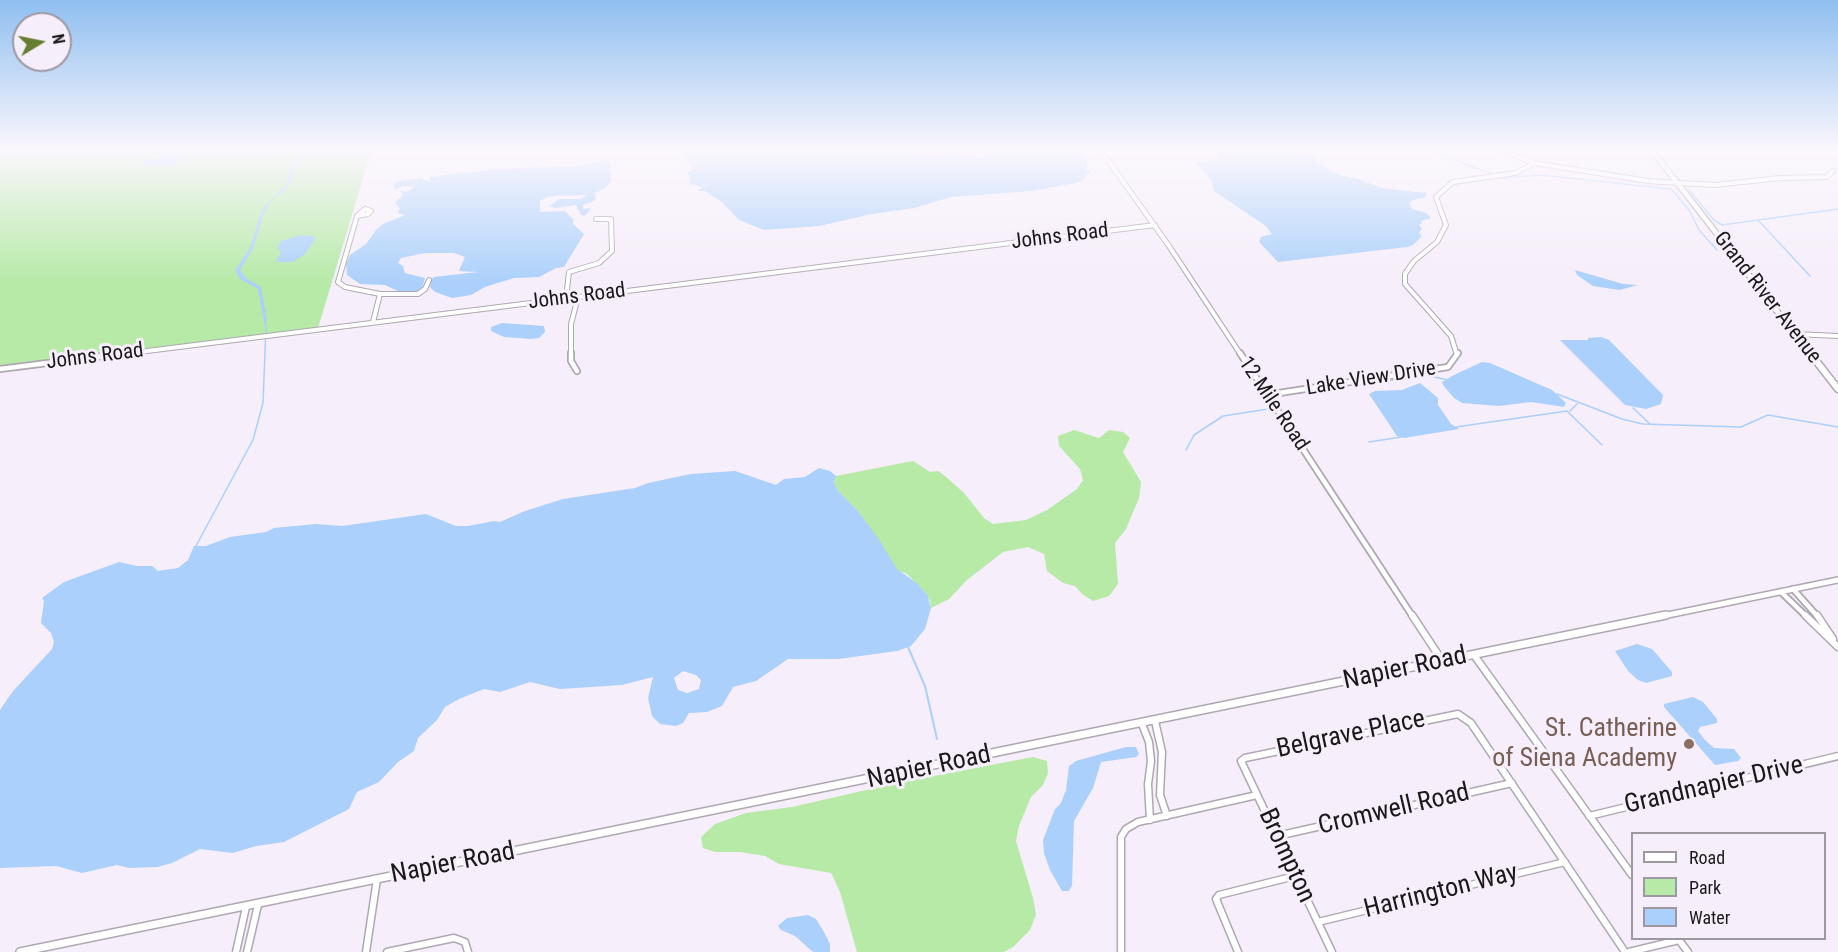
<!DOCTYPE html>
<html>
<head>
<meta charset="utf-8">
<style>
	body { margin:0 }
	#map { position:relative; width:1838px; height:952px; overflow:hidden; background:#f6eefa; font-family:"Roboto Condensed",sans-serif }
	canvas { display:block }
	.legend { position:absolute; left:1631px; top:832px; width:195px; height:108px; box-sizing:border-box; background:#f6eefa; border:2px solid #9e98a1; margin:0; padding:8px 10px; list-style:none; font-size:18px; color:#1b181c }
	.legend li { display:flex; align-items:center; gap:12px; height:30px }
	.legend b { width:30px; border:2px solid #9e98a1 }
	.north { position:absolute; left:12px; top:12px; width:60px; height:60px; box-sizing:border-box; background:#f6eefa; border:2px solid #9e98a1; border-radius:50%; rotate:80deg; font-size:16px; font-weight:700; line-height:24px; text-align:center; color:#1b181c }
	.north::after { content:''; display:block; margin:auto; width:21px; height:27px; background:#667e30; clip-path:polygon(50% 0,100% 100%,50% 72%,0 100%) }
</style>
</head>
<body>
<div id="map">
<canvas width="1838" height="952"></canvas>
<ul class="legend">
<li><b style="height:8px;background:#fff"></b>Road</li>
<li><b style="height:16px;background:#b6eaa6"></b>Park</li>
<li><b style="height:16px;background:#abd0fb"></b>Water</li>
</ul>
<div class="north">N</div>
</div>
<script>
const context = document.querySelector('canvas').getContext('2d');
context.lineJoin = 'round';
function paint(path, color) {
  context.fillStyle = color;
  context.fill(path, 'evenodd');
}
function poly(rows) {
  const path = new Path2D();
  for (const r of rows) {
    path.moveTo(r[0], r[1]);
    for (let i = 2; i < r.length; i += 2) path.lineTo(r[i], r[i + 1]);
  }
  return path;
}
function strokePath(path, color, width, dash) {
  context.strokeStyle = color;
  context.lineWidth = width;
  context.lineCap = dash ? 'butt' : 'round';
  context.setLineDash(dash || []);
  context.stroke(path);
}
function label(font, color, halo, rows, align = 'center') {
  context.font = font + ' "Roboto Condensed",sans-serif';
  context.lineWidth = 6;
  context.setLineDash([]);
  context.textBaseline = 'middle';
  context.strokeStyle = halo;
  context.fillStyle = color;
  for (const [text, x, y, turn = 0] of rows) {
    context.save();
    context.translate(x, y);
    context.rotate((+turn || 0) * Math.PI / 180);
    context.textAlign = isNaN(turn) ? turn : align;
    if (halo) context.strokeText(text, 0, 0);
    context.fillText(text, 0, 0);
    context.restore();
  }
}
const green = poly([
	[0,149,372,149,318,328,0,367],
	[1074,430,1099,438,1109,430,1123,432,1130,438,1123,452,1141,482,1139,498,1126,529,1115,543,1118,584,1109,596,1093,601,1082,594,1075,586,1063,583,1047,571,1044,554,1028,547,1003,552,967,580,949,599,931,608,930,600,924,591,907,574,897,570,858,511,838,491,834,483,836,476,913,461,930,472,938,471,945,476,964,493,984,518,993,524,1026,520,1047,510,1077,489,1083,480,1080,469,1059,446,1058,436],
	[1033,757,1047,761,1048,773,1043,785,1031,797,1019,826,1016,841,1033,898,1036,915,1030,930,1013,947,1004,952,857,952,840,892,831,873,779,864,765,856,740,852,715,852,703,848,701,837,715,824,746,813,792,807,897,783]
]);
const water = poly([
	[170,149,192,149,175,166,144,166,142,161,158,158],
	[310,149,315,149,300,161,293,170,292,181,286,190,273,199,265,210,253,249,240,270,246,278,261,287,267,320,265,328,258,289,240,279,235,270,250,248,262,209,286,185,293,162],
	[680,149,907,149,922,155,961,152,980,157,990,155,986,149,1079,149,1087,159,1087,169,1090,172,1081,182,1032,191,951,197,914,208,872,214,819,226,764,230,739,220,722,202,705,191,697,191,702,188,696,185,689,184,690,176,687,173,691,170,692,163,681,156],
	[1215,149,1283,149,1317,157,1319,163,1338,175,1359,179,1381,188,1427,193,1425,198,1416,199,1409,203,1412,209,1426,213,1431,218,1421,221,1422,223,1419,225,1422,229,1419,233,1422,236,1413,245,1407,247,1278,262,1259,242,1261,237,1272,234,1266,226,1214,191,1212,182,1198,164,1198,162,1219,159],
	[603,160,610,161,611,182,604,189,595,193,596,200,583,205,583,209,591,208,585,216,581,215,576,205,555,208,550,206,559,199,580,199,587,195,549,196,540,201,540,212,565,211,573,219,573,224,584,234,564,267,556,268,539,277,514,278,485,287,471,295,452,298,435,292,430,287,431,280,434,277,478,272,459,271,465,257,454,253,425,253,401,258,398,263,403,266,405,273,425,278,422,288,416,292,400,292,385,285,360,284,347,275,346,264,350,255,366,244,376,230,383,224,405,215,398,213,400,208,395,203,403,195,400,190,406,192,415,187,404,186,394,190,395,182,421,178,434,184,430,181,430,177,498,169,575,166],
	[300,235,314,236,316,239,305,254,293,262,276,262,281,252,277,248,281,241],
	[1575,270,1623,284,1638,285,1619,290,1593,286,1577,275],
	[502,323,544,326,545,332,539,338,531,339,504,337,491,331,491,327],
	[1601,337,1609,340,1663,395,1661,404,1646,409,1625,405,1560,340,1588,340,1588,338],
	[1482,362,1490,363,1552,390,1566,403,1564,407,1531,402,1499,406,1462,403,1454,398,1443,385,1442,382,1454,375],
	[1420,383,1438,398,1438,405,1451,424,1459,429,1404,438,1397,436,1369,394,1375,391,1402,390],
	[819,468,830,471,836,476,834,483,838,491,858,511,880,541,897,569,918,584,928,596,931,608,925,629,911,646,897,651,838,659,788,659,756,681,733,687,722,706,707,712,689,713,683,723,676,726,660,724,652,716,648,698,653,677,622,685,560,689,530,682,500,692,484,689,459,699,445,707,437,720,418,738,414,751,398,762,379,782,357,792,349,809,284,842,256,846,233,853,200,849,172,863,157,867,129,868,117,865,82,873,56,866,0,868,0,710,13,691,52,649,54,642,51,633,41,623,44,601,42,598,64,582,119,562,137,566,152,566,158,571,178,568,188,560,194,546,206,546,230,537,266,532,274,528,316,524,342,526,426,514,456,526,468,526,494,521,500,522,525,511,563,499,635,488,648,483,691,474,735,471,776,485,784,479,805,477],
	[683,671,696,675,701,680,699,689,687,693,678,690,674,678],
	[1637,644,1652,649,1672,672,1672,676,1646,683,1638,680,1628,671,1615,651],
	[1693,697,1703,702,1717,719,1717,723,1700,727,1698,731,1705,740,1714,748,1734,749,1741,758,1738,761,1715,765,1664,707,1664,704],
	[1126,747,1136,747,1139,754,1136,757,1101,762,1093,788,1074,821,1072,885,1069,891,1062,891,1050,870,1044,853,1043,840,1055,809,1061,803,1066,790,1069,766,1076,761],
	[808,915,816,919,824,932,830,944,830,952,813,952,795,936,781,930,778,926,787,918]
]);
const streamFar1 = poly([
	[1437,153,1489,173],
	[1503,178,1541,175,1671,189,1689,210,1699,230,1717,250],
	[1689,190,1714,220,1722,225,1838,209],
	[1758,220,1810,276],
	[1355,386,1425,375,1448,380],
	[1557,394,1622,419,1643,424,1741,427,1768,415,1838,427],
	[1633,408,1650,424],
	[1570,411,1577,404],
	[1456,427,1567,411,1602,445],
	[1369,442,1401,437],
	[1186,450,1194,435,1223,416,1268,409],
	[196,546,253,440,263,403,266,326]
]);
const stream = poly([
	[908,647,925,686,937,739]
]);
const minorFar2 = poly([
	[1100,149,1169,246,1241,355],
	[1498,149,1534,163,1648,181,1678,183,1715,185,1780,178,1827,177,1833,171],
	[365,209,371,211,368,214,357,216,365,209],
	[357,216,338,282,345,287,380,294,373,322],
	[380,294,418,294,425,289,429,280],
	[566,298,569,272,599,263,612,251,611,219,596,219],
	[1795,334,1838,336],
	[115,355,1155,225],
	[571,355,571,324,578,297],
	[1457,355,1451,336,1405,284,1405,274,1414,261,1437,242,1446,225,1436,197,1453,182,1516,173,1534,163]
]);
const minorFar1 = poly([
	[571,353,571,361,577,371],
	[1240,353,1413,617],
	[0,369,127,353],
	[1266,395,1448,367,1458,353],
	[1793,589,1818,617],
	[1781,592,1807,617]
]);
const minor = poly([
	[1412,615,1443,662],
	[1805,615,1838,647],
	[1817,615,1833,639],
	[1474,655,1632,875],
	[1155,721,1162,752,1160,795,1167,816],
	[1142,724,1149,742,1151,761,1148,784,1150,820],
	[1589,816,1838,756],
	[1277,836,1512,783],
	[1318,922,1565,862],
	[1679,940,1688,952],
	[236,952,246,907],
	[247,952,258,905],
	[366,952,377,879],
	[387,952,454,938,465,942,468,952],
	[1121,952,1121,837,1126,829,1138,822,1257,795],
	[1238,952,1216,899,1219,895,1295,876],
	[1332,952,1241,761,1245,758,1458,714,1471,723,1625,952],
	[1629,952,1679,940]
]);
const tertiaryFar1 = poly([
	[1658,617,1838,580]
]);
const tertiary = poly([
	[20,952,1666,615]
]);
const secondaryFar1 = poly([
	[1651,149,1811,355]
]);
const secondary = poly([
	[1810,353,1838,389]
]);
const markers = [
	[1689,744,6,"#8d6e63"]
];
const streetNames = [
	["Johns Road",1060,237,-7],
	["Johns Road",577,297,-7],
	["Grand River Avenue",1767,298,52],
	["Johns Road",95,357,-7],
	["Lake View Drive",1371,379,-9],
	["12 Mile Road",1273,404,56]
];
const nearStreetnames = [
	["Napier Road",1405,669,-12],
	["Belgrave Place",1351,735,-12],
	["Napier Road",929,768,-12],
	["Grandnapier Drive",1714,786,-13],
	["Cromwell Road",1394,810,-13],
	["Brompton",1286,856,65],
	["Napier Road",453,864,-11],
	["Harrington Way",1441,892,-14]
];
const nearEducationnames = [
	["St. Catherine",1677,729],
	["of Siena Academy",1677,759]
];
paint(green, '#b6eaa6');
paint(water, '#abd0fb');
strokePath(streamFar1, '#abd0fb', 1.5);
strokePath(stream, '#abd0fb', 2);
strokePath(minorFar2, '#afa7b2', 6);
strokePath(minorFar1, '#afa7b2', 8);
strokePath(minor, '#afa7b2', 9);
strokePath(tertiaryFar1, '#afa7b2', 8);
strokePath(tertiary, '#afa7b2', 10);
strokePath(secondaryFar1, '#afa7b2', 7);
strokePath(secondary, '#afa7b2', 9);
strokePath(minorFar2, '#fff', 4);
strokePath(minorFar1, '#fff', 4.5);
strokePath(minor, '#fff', 6);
strokePath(tertiaryFar1, '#fff', 5);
strokePath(tertiary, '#fff', 7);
strokePath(secondaryFar1, '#fff', 4.5);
strokePath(secondary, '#fff', 6);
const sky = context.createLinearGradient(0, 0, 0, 283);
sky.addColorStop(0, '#8fbff0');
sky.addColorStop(0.53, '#fbf7fd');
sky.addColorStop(1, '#fbf7fd00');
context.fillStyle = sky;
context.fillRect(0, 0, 1838, 283);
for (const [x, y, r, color] of markers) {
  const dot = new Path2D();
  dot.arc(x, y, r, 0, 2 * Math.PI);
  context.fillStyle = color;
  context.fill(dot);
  strokePath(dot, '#f6eefa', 2);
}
label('21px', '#1b181c', '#f6eefa', streetNames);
label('26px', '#1b181c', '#f6eefa', nearStreetnames);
label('26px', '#785e54', '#f6eefa', nearEducationnames, 'right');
</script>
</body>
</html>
